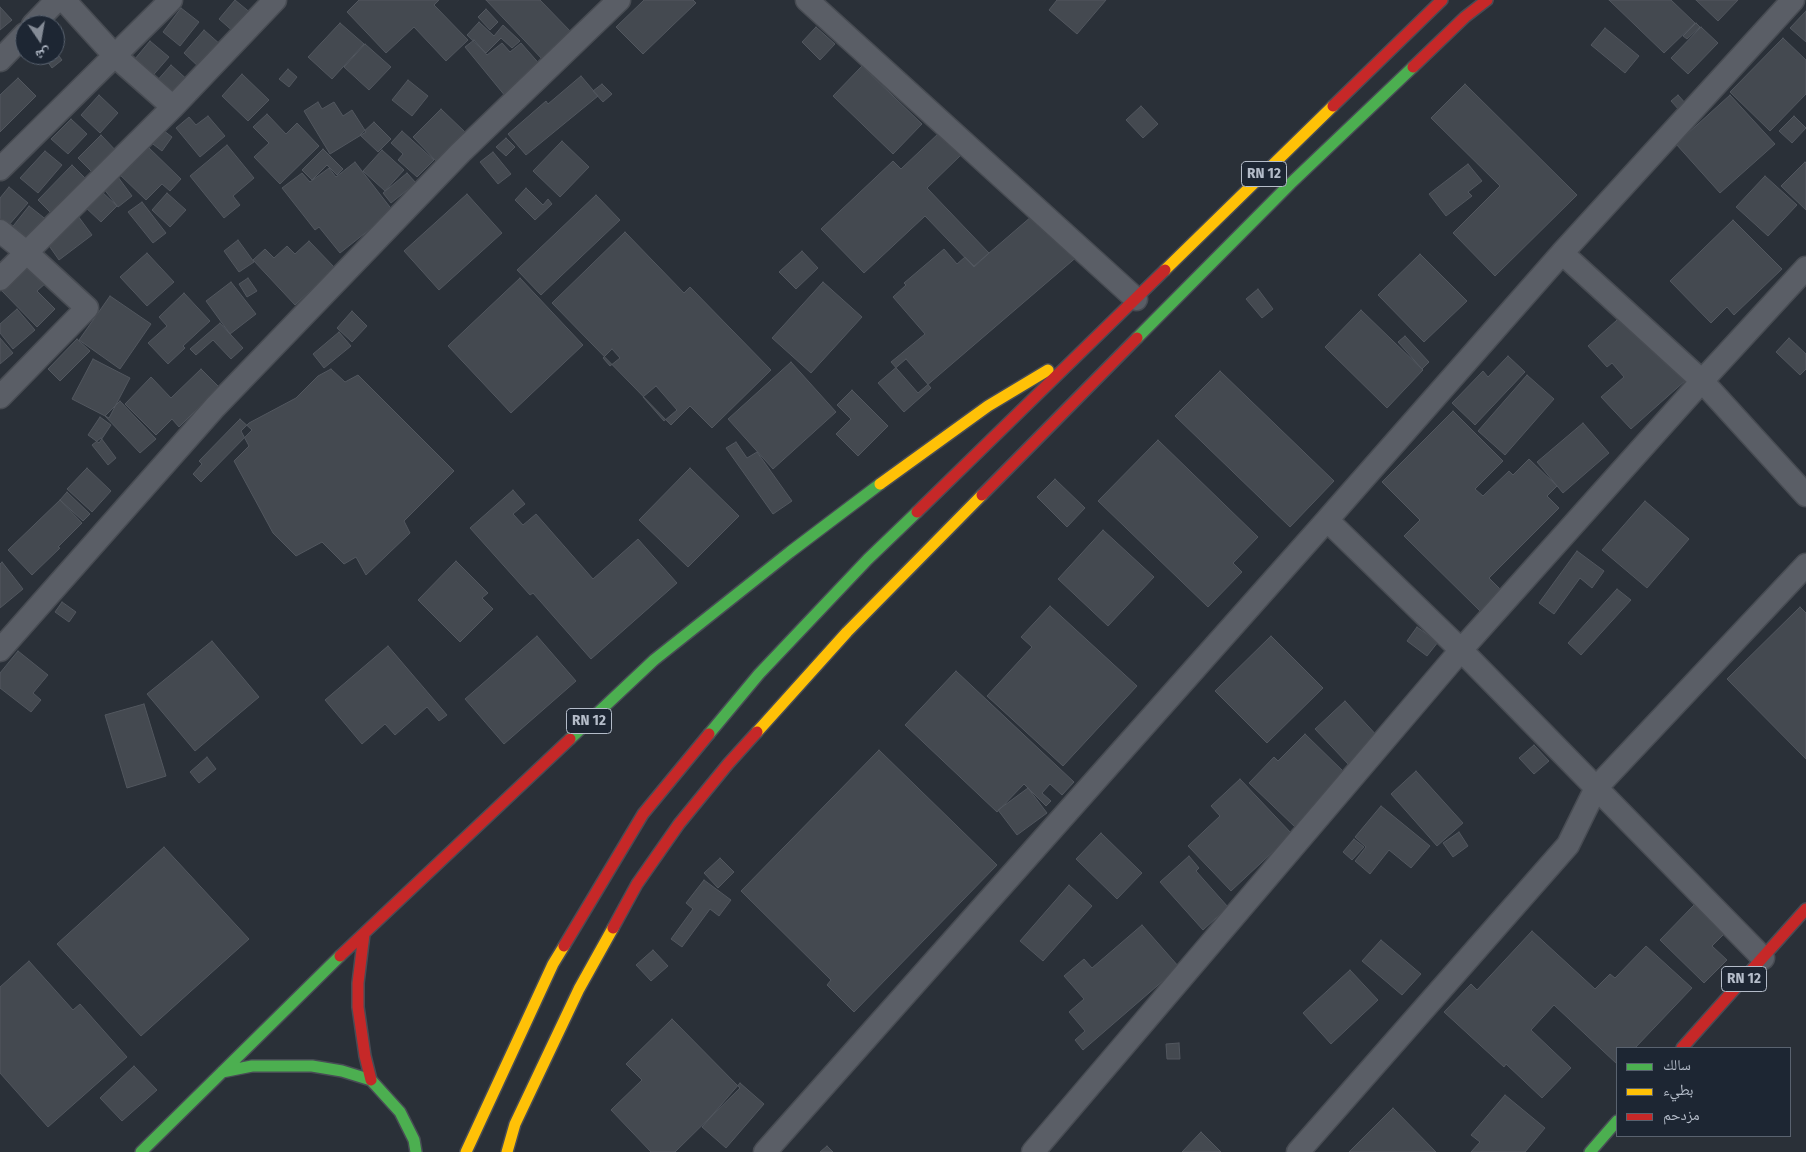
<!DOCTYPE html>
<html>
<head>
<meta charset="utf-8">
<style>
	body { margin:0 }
	#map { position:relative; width:1806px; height:1152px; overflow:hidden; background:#2a3038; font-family:"Fira Sans Condensed","Noto Naskh Arabic",sans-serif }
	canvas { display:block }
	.legend { position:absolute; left:1616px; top:1047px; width:175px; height:90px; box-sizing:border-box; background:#1d2633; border:1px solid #59626f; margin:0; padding:6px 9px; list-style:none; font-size:15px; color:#b4bcc9 }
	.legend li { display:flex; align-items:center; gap:10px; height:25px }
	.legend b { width:25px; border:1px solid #59626f }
	.north { position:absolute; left:15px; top:15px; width:50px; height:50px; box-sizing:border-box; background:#1d2633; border:1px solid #59626f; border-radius:50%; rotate:168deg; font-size:14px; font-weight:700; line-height:20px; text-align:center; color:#b4bcc9 }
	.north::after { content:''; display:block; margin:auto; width:18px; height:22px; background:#848b96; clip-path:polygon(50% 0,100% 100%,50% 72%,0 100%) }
</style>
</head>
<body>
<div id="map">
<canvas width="1806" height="1152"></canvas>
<ul class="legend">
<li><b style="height:6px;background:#4caf50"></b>سالك</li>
<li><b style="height:6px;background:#ffc107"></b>بطيء</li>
<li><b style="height:6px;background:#c62828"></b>مزدحم</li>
</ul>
<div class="north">ش</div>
</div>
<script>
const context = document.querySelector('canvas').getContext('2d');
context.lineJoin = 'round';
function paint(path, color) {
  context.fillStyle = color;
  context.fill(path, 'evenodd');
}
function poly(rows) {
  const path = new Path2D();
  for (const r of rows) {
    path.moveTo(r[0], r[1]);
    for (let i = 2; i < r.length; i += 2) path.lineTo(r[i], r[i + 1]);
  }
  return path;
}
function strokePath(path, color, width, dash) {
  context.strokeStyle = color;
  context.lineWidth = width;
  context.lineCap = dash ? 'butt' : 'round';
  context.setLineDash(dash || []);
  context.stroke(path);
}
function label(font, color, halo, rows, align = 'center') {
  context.font = font + ' "Fira Sans Condensed",sans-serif';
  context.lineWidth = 4;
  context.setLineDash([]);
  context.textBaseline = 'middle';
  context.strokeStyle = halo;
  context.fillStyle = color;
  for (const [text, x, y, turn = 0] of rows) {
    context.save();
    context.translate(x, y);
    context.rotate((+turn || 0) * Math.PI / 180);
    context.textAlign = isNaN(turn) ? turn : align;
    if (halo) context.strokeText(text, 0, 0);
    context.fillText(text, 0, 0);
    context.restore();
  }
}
const building = poly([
	[235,0,252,14,235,33,219,19,235,0],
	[359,0,439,0,434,5,468,40,446,61,414,27,386,53,347,12,359,0],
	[486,0,540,0,572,33,543,60,486,0],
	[644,0,693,0,696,3,643,54,616,27,644,0],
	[1057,0,1106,0,1077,34,1049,10,1057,0],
	[1609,0,1671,0,1695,23,1664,53,1609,0],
	[1696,0,1738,0,1718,21,1696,0],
	[0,7,12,20,0,30,0,7],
	[181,8,199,22,180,46,163,32,181,8],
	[486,9,498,22,490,30,478,17,486,9],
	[1806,11,1806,42,1790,28,1806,11],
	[479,22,494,36,503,25,520,41,512,48,501,38,486,53,467,35,479,22],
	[340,23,364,44,332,79,308,57,340,23],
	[1696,23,1700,27,1687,39,1683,36,1696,23],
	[816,27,835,44,820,60,802,42,816,27],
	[1701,27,1718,43,1688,74,1671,58,1701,27],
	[1605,28,1639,56,1625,73,1591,45,1605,28],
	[204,30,221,45,201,69,184,53,204,30],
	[1783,38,1806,60,1806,94,1770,131,1730,92,1783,38],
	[474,40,487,55,502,43,510,52,521,43,542,67,506,97,465,47,474,40],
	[150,41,169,57,149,80,129,66,150,41],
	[365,44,391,67,369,90,344,67,365,44],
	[55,51,62,60,52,68,43,55,55,55,55,51],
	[171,65,190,82,174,100,155,83,171,65],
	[862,66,922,124,893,154,833,96,862,66],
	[288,69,297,77,289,87,279,79,288,69],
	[242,74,269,100,248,121,222,96,242,74],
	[581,76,598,96,526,155,508,134,546,101,548,104,581,76],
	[18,78,36,96,0,132,0,95,18,78],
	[408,80,428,96,412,116,392,100,408,80],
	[602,84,612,94,603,102,593,91,602,84],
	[1465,84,1577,195,1495,276,1453,233,1500,186,1431,118,1465,84],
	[99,95,118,113,100,133,81,115,99,95],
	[1678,95,1687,105,1680,111,1671,101,1678,95],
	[1730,95,1775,144,1720,193,1676,144,1730,95],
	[318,102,322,109,334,102,343,116,352,110,366,132,330,154,304,111,318,102],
	[1141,106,1158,124,1143,138,1126,120,1141,106],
	[441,109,466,133,437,162,413,137,441,109],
	[267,114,286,134,297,123,319,146,280,184,254,157,269,143,253,127,267,114],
	[208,116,225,136,200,157,176,128,189,117,196,125,208,116],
	[1794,116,1806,128,1792,143,1779,131,1794,116],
	[71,119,87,134,68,154,51,139,71,119],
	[374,122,391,139,378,152,360,135,374,122],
	[159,127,172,137,162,151,149,141,159,127],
	[402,131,434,160,417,177,398,160,403,154,391,143,402,131],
	[940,132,961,155,927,188,989,253,974,267,925,216,864,273,821,229,893,161,901,169,940,132],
	[101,135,121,156,98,178,78,158,101,135],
	[506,138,515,147,506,156,496,147,506,138],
	[562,141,589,167,560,197,533,171,562,141],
	[146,145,181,179,170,191,162,184,146,200,118,173,146,145],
	[227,145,254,178,233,196,240,205,224,218,190,176,227,145],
	[323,149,343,169,337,175,327,165,312,180,302,170,323,149],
	[382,150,404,170,385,191,363,171,382,150],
	[45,151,62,165,38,193,20,178,45,151],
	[493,152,511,174,498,184,480,162,493,152],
	[355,162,393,211,340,253,319,227,315,230,282,188,302,173,310,182,329,168,336,177,355,162],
	[1805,162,1806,163,1806,210,1781,186,1805,162],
	[1468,164,1482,181,1468,192,1472,196,1446,216,1429,194,1468,164],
	[72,165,90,183,56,218,38,200,72,165],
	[115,173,132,196,118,207,100,184,115,173],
	[407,173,416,183,391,203,383,193,407,173],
	[1765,176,1797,205,1768,236,1736,207,1765,176],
	[9,187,28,203,8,226,0,220,0,198,9,187],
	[526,188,543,205,548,199,552,204,535,220,515,200,526,188],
	[100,190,117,206,101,222,84,206,100,190],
	[167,193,186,210,170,227,152,210,167,193],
	[467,194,502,233,439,290,404,251,467,194],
	[596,195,620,220,541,295,517,270,596,195],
	[142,202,166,233,153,243,128,212,142,202],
	[29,206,48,221,28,245,10,230,29,206],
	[1039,210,1079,255,918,393,891,362,925,334,893,297,906,285,904,283,944,249,957,264,965,257,974,266,1039,210],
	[78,216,92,235,59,260,45,240,78,216],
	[1733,220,1782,269,1734,315,1727,307,1711,323,1670,281,1733,220],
	[625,232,684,293,690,287,771,370,712,428,690,406,671,425,552,303,625,232],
	[238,240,254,262,239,272,224,251,238,240],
	[309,241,335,268,295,305,253,260,265,249,274,258,287,246,295,254,309,241],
	[802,251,818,268,796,289,779,272,802,251],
	[147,253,174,282,147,306,120,277,147,253],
	[1420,254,1467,301,1424,342,1378,295,1420,254],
	[29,264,47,282,37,291,55,309,37,327,2,291,29,264],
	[248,278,257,291,247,297,239,284,248,278],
	[520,278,583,345,511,413,448,346,520,278],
	[231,282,256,314,230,334,206,301,231,282],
	[823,282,862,317,811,373,772,338,823,282],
	[1258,289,1273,309,1262,318,1246,299,1258,289],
	[184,293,210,321,183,346,185,348,168,364,148,343,167,326,159,317,184,293],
	[110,296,151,324,120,369,79,340,110,296],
	[17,309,35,330,13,349,0,333,0,324,17,309],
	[1361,310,1423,370,1387,408,1325,347,1361,310],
	[352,311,367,326,352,342,337,328,352,311],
	[1626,312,1686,380,1631,429,1601,397,1624,377,1612,363,1607,367,1588,346,1626,312],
	[220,323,243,348,231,359,213,340,196,355,190,349,220,323],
	[339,332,351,346,324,368,313,354,339,332],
	[1405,336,1429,362,1422,369,1398,342,1405,336],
	[0,338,13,353,0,364,0,338],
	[1789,338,1806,354,1806,369,1800,375,1776,352,1789,338],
	[77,339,90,351,60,381,48,369,77,339],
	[612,349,620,358,610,366,603,358,612,349],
	[1508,356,1525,372,1475,425,1452,403,1483,371,1488,377,1508,356],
	[93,359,130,378,109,418,72,399,93,359],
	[906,359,931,388,904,412,878,383,906,359],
	[791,362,836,412,773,469,728,419,791,362],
	[201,369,219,387,179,427,172,419,156,435,125,404,151,377,171,398,201,369],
	[331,369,345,382,358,375,454,471,404,521,410,533,366,575,356,557,344,564,322,542,296,556,273,533,234,461,249,446,241,431,249,423,296,398,318,376,331,369],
	[1220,371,1334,481,1290,527,1175,416,1220,371],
	[1527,375,1554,399,1505,455,1478,431,1527,375],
	[656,386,677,410,664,421,643,397,656,386],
	[852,390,888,426,858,456,836,434,851,419,837,405,852,390],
	[120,401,156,439,140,453,105,416,120,401],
	[1453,411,1503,461,1475,489,1483,496,1509,471,1513,475,1529,459,1557,486,1547,496,1559,508,1489,578,1501,590,1480,611,1404,536,1420,520,1382,482,1453,411],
	[100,417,111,425,99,443,88,435,100,417],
	[240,419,252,430,201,482,193,474,202,464,199,461,240,419],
	[1583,423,1609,453,1563,493,1537,462,1583,423],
	[101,438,116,458,108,465,92,445,101,438],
	[1158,440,1258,537,1233,563,1242,572,1208,607,1098,501,1158,440],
	[736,442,747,458,757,452,792,501,773,514,726,448,736,442],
	[87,468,111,491,92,512,67,489,87,468],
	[690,468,739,516,688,567,639,520,690,468],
	[1055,479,1085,508,1067,527,1037,497,1055,479],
	[513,490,525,504,513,514,523,525,536,514,593,579,638,539,677,583,591,659,533,593,530,595,470,528,513,490],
	[67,492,90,514,83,521,60,500,67,492],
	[60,500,82,523,58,547,60,548,32,575,8,550,60,500],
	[1645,501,1689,539,1647,588,1602,550,1645,501],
	[1103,530,1154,577,1108,626,1058,579,1103,530],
	[1577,551,1604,571,1592,588,1580,578,1554,614,1539,603,1577,551],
	[456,561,488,593,482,598,493,609,460,642,418,600,456,561],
	[2,562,23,589,0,608,0,564,2,562],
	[1617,589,1631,600,1581,655,1568,643,1617,589],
	[62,602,76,612,69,622,55,612,62,602],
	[1050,606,1137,686,1063,766,987,696,1032,647,1021,637,1050,606],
	[1800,607,1806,613,1806,759,1727,679,1800,607],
	[1417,627,1438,642,1427,656,1407,641,1417,627],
	[537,636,576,681,504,744,465,699,537,636],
	[1271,636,1323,688,1267,743,1215,691,1271,636],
	[212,641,259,697,195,751,147,694,212,641],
	[388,646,447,715,439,721,427,707,395,735,385,724,362,744,325,700,388,646],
	[18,651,48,675,33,693,41,700,31,712,0,688,0,673,18,651],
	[956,671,1074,782,1062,795,1050,784,1042,793,1051,801,1046,806,1024,784,997,812,905,725,956,671],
	[1345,701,1379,738,1349,765,1315,729,1345,701],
	[144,704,166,776,127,788,105,715,144,704],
	[1305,734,1346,774,1295,827,1249,783,1274,757,1278,761,1305,734],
	[1534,745,1549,761,1534,774,1519,758,1534,745],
	[879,750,997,865,854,1012,827,985,831,980,741,891,879,750],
	[207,757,216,769,199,783,190,772,207,757],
	[1416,771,1463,823,1437,846,1391,794,1416,771],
	[1240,779,1292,834,1231,891,1188,846,1220,816,1211,806,1240,779],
	[1028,788,1047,813,1017,835,998,810,1028,788],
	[1381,806,1430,846,1411,868,1389,850,1370,874,1355,861,1366,847,1355,837,1381,806],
	[1459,832,1468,846,1453,857,1443,843,1459,832],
	[1101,833,1142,873,1117,899,1076,859,1101,833],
	[1354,839,1364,847,1352,860,1343,852,1354,839],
	[164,847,249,939,141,1036,57,944,164,847],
	[1189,856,1199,868,1196,871,1228,907,1203,930,1160,882,1189,856],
	[720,858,734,872,718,888,704,873,720,858],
	[704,880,731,900,719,916,710,909,682,947,671,939,693,909,686,903,704,880],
	[1069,885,1092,906,1043,961,1020,941,1069,885],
	[1694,905,1724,934,1712,946,1727,960,1704,983,1660,940,1694,905],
	[1142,925,1179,967,1083,1050,1075,1040,1085,1031,1069,1012,1084,999,1064,976,1084,959,1092,968,1142,925],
	[1532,931,1595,989,1610,974,1615,978,1646,946,1692,988,1635,1048,1617,1048,1617,1064,1554,1005,1531,1030,1571,1068,1542,1098,1506,1064,1504,1067,1444,1012,1471,984,1477,990,1532,931],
	[1381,940,1421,974,1402,995,1362,961,1381,940],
	[653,950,668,966,651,981,636,965,653,950],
	[29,961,73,1010,80,1004,127,1057,48,1127,0,1073,0,987,29,961],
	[1350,970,1378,1000,1331,1044,1303,1013,1350,970],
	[672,1019,740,1088,675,1152,651,1152,611,1110,642,1080,626,1064,672,1019],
	[1179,1043,1180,1059,1167,1059,1166,1044,1179,1043],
	[134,1066,157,1090,122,1121,100,1098,134,1066],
	[740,1083,764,1104,726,1148,702,1127,740,1083],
	[1505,1095,1545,1128,1525,1152,1471,1152,1480,1142,1471,1135,1505,1095],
	[1393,1108,1436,1152,1349,1152,1393,1108],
	[1201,1132,1221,1152,1182,1152,1201,1132],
	[827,1146,833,1152,820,1152,827,1146]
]);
const street = poly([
	[64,0,115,56,173,107],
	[807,0,1136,299],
	[1793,0,1562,253,1702,381,1806,268],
	[33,25,57,0],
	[0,60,25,34],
	[0,169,171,0],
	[0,231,26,252,87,308,0,397],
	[1562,253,1327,520,1461,650,1702,381,1806,495],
	[0,279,173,107,275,0],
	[0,650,215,407,460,153,619,0],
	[765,1152,1327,520],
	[1033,1152,1461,650,1763,958],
	[1298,1152,1568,845,1596,788,1806,565]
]);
const fast = poly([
	[1137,338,1290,184,1413,67],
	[709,734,759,674,868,559,917,512],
	[570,739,654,660,790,552,880,484],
	[222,1072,252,1066,312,1066,342,1071,371,1080,400,1112,414,1140,416,1152],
	[141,1152,340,956],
	[1590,1152,1617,1121]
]);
const slow = poly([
	[1165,270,1333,106],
	[880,484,988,406,1048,370],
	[757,732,847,632,982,495],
	[466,1152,553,964,564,946],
	[507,1152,515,1124,579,989,613,928]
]);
const jam = poly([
	[1413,67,1465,17,1487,0],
	[1333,106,1442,0],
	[982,495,1137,338],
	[917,512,1165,270],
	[613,928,637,884,679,824,728,764,757,732],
	[364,934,358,983,358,1007,365,1056,371,1080],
	[564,946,643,814,709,734],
	[340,956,570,739],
	[1682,1048,1806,909]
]);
const shields = [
	[1264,174,45],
	[589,721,45],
	[1744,979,45]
];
const shieldNames = [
	["RN 12",1264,174],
	["RN 12",589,721],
	["RN 12",1744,979]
];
paint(building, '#444950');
strokePath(building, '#52575f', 1);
strokePath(street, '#484c53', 25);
strokePath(fast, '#484c55', 14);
strokePath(slow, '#484c55', 14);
strokePath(jam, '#484c55', 14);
strokePath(street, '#5a5e66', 22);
strokePath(fast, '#4caf50', 11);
strokePath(slow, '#ffc107', 11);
strokePath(jam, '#c62828', 11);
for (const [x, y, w] of shields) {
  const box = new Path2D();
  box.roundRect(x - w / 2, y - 12.5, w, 25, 4);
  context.fillStyle = '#1d2633';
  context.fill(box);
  strokePath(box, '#b4bcc9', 1);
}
label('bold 15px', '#b4bcc9', null, shieldNames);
</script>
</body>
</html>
